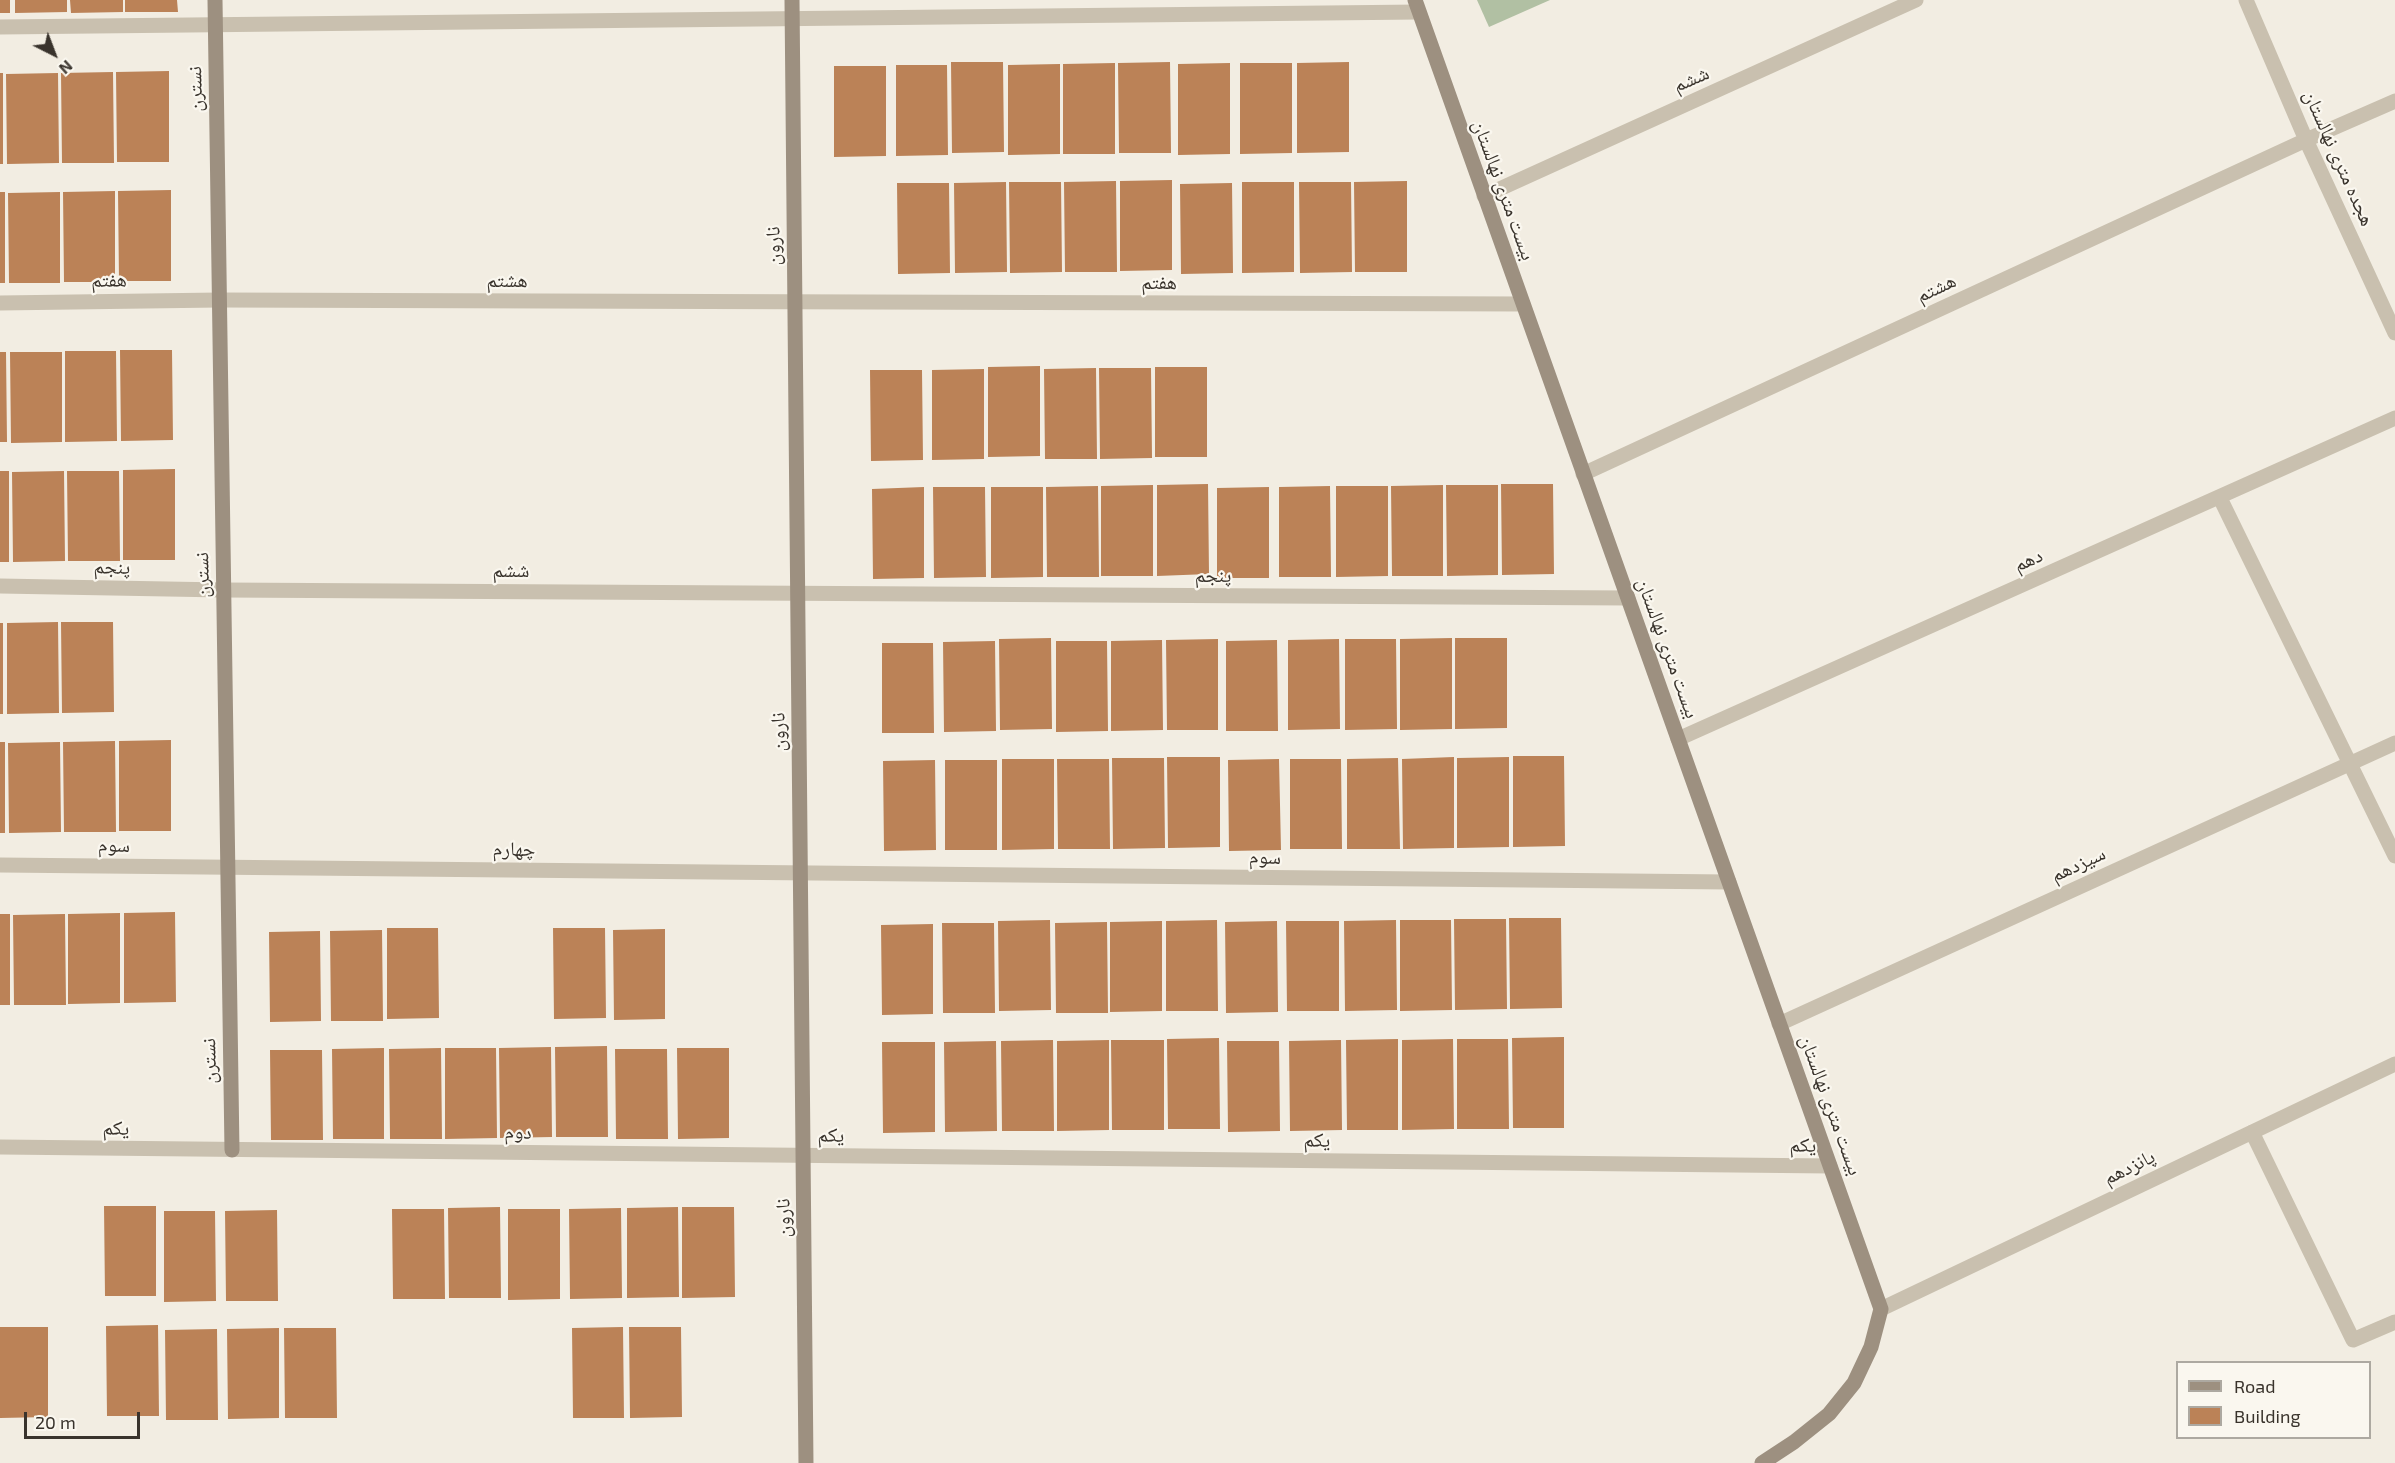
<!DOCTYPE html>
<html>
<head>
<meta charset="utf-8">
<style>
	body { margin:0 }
	#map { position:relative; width:2395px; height:1463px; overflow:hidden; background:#f2ede2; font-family:"Exo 2",sans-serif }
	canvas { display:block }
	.legend { position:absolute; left:2176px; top:1361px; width:195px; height:78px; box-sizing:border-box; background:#faf7ef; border:2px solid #ada9a1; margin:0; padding:8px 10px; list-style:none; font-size:18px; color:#39332c }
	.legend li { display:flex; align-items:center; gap:12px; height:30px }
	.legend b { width:30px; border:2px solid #ada9a1 }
	.north { position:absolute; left:24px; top:24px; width:60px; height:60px; -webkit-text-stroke:4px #faf7ef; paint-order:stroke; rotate:138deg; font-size:16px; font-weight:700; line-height:24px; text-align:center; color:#39332c }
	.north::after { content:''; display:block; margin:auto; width:21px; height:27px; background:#39332c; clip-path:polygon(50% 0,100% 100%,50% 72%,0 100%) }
	.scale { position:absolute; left:24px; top:1412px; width:116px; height:27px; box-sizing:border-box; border:3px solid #39332c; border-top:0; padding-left:8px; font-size:18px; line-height:21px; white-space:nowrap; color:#39332c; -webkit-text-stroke:4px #faf7ef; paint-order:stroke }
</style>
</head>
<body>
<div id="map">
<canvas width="2395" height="1463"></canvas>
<ul class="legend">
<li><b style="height:8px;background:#9d9080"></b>Road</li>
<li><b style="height:16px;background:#bb8257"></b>Building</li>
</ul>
<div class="north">N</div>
<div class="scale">20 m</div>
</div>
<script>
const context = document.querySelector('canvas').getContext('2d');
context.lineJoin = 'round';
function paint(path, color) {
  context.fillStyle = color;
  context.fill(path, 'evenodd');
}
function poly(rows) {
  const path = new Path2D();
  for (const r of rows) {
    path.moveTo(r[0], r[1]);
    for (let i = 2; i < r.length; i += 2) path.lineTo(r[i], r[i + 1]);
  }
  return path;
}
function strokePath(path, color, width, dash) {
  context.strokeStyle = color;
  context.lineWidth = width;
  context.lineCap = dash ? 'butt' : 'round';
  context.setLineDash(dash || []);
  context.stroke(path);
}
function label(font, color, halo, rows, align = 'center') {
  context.font = font + ' "Exo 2","Noto Naskh Arabic",sans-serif';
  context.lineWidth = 4.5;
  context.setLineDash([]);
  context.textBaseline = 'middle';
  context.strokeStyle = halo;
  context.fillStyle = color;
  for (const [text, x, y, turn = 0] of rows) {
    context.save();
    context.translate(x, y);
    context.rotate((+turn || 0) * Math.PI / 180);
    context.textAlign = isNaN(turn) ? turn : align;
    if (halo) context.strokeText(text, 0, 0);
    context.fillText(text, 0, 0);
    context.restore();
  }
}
const green = poly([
	[1477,0,1550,0,1489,27]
]);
const building = poly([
	[0,0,10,0,10,13,0,13],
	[15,0,67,0,67,12,15,13],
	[70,0,123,0,123,12,71,13],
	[125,0,177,0,178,12,125,12],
	[951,62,1003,62,1004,152,952,153],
	[1170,62,1171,153,1119,153,1118,63],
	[1349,62,1349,152,1297,153,1297,63],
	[1115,63,1115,154,1063,154,1063,64],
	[1230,63,1230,154,1178,155,1178,64],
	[1240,63,1292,63,1292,153,1240,154],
	[1060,64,1060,154,1008,155,1008,65],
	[896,65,947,65,948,155,896,156],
	[834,66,886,66,886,156,834,157],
	[169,71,169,162,117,162,116,72],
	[113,72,114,163,62,163,61,73],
	[0,73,3,73,3,164,0,164],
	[58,73,59,163,7,164,6,74],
	[1172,180,1172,270,1120,271,1120,181],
	[1116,181,1117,272,1065,272,1064,182],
	[1407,181,1407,272,1355,272,1354,182],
	[1006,182,1007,272,955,273,954,183],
	[1009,182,1061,182,1062,272,1010,273],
	[1242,182,1294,182,1294,272,1242,273],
	[1299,182,1351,182,1352,272,1300,273],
	[897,183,949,183,950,273,898,274],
	[1232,183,1233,273,1181,274,1180,184],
	[171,190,171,281,119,281,118,191],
	[115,191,115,282,64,282,63,192],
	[0,192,5,192,5,283,0,283],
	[60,192,60,283,9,283,8,193],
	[120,350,172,350,173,440,121,441],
	[65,351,116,351,117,441,65,442],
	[0,352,6,352,7,442,0,442],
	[10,352,62,352,62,442,11,443],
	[1040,366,1040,456,988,457,988,367],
	[1155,367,1207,367,1207,457,1155,457],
	[1096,368,1097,459,1045,459,1044,369],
	[1099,368,1151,368,1152,458,1100,459],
	[984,369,984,459,932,460,932,370],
	[870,370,922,370,923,460,871,461],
	[175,469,175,560,123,560,123,470],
	[0,471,9,471,9,562,0,562],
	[64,471,65,561,13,562,12,472],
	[67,471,119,471,120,561,68,561],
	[1208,484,1209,574,1157,576,1157,485],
	[1501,484,1553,484,1554,574,1502,575],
	[1153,485,1153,576,1101,576,1101,486],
	[1443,485,1443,576,1392,576,1391,486],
	[1446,485,1498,485,1498,575,1447,576],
	[1098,486,1099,577,1047,577,1046,487],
	[1330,486,1331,577,1279,577,1279,487],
	[1336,486,1388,486,1388,576,1336,577],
	[924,487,924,578,873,579,872,489],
	[933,487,985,487,986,577,934,578],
	[991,487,1043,487,1043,577,991,578],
	[1269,487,1269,578,1217,578,1217,488],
	[58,622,59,713,7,714,7,623],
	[61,622,113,622,114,712,62,713],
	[0,623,3,623,3,714,0,714],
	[1051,638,1052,729,1000,730,999,639],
	[1452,638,1452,729,1400,730,1400,639],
	[1455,638,1507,638,1507,728,1455,729],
	[1218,639,1218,730,1167,730,1166,640],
	[1339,639,1340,729,1288,730,1288,640],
	[1345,639,1396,639,1397,729,1345,730],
	[1162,640,1163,730,1111,731,1111,641],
	[1277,640,1278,731,1226,731,1226,641],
	[995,641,996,731,944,732,943,642],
	[1056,641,1107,641,1108,731,1056,732],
	[882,643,933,643,934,733,882,733],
	[171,740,171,831,119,831,119,741],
	[115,741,116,832,64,832,63,742],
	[0,742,5,742,5,833,0,833],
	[60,742,61,832,9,833,8,743],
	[1513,756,1564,756,1565,846,1513,847],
	[1167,757,1220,757,1220,847,1168,848],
	[1454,757,1454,848,1403,849,1402,759],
	[1509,757,1509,847,1457,848,1457,758],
	[1112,758,1164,758,1165,848,1113,849],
	[1398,758,1400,849,1347,849,1347,759],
	[1002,759,1054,759,1054,849,1002,850],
	[1057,759,1109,759,1110,849,1058,849],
	[1279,759,1281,850,1229,851,1228,760],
	[1290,759,1341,759,1342,849,1290,849],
	[935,760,936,850,884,851,883,761],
	[945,760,997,760,997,850,945,850],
	[175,912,176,1002,124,1003,124,913],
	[120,913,120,1003,68,1004,68,914],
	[0,914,10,914,10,1005,0,1005],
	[65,914,66,1005,14,1005,13,915],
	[1509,918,1561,918,1562,1008,1510,1009],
	[1454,919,1506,919,1507,1009,1455,1010],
	[1050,920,1051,1010,999,1011,998,921],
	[1217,920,1218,1011,1166,1011,1166,921],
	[1396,920,1397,1010,1345,1011,1344,921],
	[1400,920,1451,920,1452,1010,1400,1011],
	[1162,921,1162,1011,1110,1012,1110,922],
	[1277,921,1278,1012,1226,1013,1225,922],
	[1286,921,1339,921,1339,1011,1287,1011],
	[1107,922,1108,1013,1056,1013,1055,923],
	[942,923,994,923,995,1013,943,1013],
	[933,924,933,1014,882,1015,881,925],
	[387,928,438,928,439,1018,387,1019],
	[553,928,605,928,606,1018,554,1019],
	[665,929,665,1019,614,1020,613,930],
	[382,930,383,1021,331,1021,330,931],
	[320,931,321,1021,270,1022,269,932],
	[1564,1037,1564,1128,1513,1128,1512,1038],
	[1219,1038,1220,1129,1168,1129,1167,1039],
	[1398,1039,1398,1130,1347,1130,1346,1040],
	[1453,1039,1454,1129,1402,1130,1402,1040],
	[1457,1039,1508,1039,1509,1129,1457,1129],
	[1053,1040,1054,1131,1002,1131,1001,1041],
	[1109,1040,1109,1130,1057,1131,1057,1041],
	[1111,1040,1164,1040,1164,1130,1112,1130],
	[1341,1040,1342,1130,1290,1131,1289,1041],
	[996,1041,997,1131,945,1132,944,1042],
	[1227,1041,1279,1041,1280,1131,1228,1132],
	[882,1042,935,1042,935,1132,883,1133],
	[607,1046,608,1137,556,1137,555,1047],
	[551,1047,552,1137,500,1138,499,1048],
	[384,1048,384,1139,333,1139,332,1049],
	[441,1048,442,1139,390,1139,389,1049],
	[445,1048,496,1048,497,1138,445,1139],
	[677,1048,729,1048,729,1138,678,1139],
	[615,1049,667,1049,668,1139,616,1139],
	[270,1050,322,1050,323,1140,271,1140],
	[104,1206,156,1206,156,1296,105,1296],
	[500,1207,501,1298,449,1298,448,1208],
	[678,1207,679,1297,627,1298,627,1208],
	[682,1207,734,1207,735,1297,682,1298],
	[621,1208,622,1298,570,1299,569,1209],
	[392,1209,444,1209,445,1299,393,1299],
	[508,1209,560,1209,560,1299,508,1300],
	[277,1210,278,1301,226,1301,225,1211],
	[164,1211,215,1211,216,1301,164,1302],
	[158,1325,159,1416,107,1416,106,1326],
	[0,1327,48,1327,48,1417,0,1418],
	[623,1327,624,1418,573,1418,572,1328],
	[629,1327,681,1327,682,1417,630,1418],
	[279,1328,279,1418,228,1419,227,1329],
	[284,1328,336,1328,337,1418,285,1418],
	[217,1329,218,1420,166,1420,165,1330]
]);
const street = poly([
	[2246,0,2306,140,2395,333],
	[0,27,1419,12],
	[1484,196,1916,0],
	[0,303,219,300,1523,304],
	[1583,474,2306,140,2395,101],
	[2220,498,2395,856],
	[0,586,223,590,1628,598],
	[1678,739,2395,418],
	[0,865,1729,882],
	[1779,1024,2395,743],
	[2252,1132,2353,1340,2395,1322],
	[0,1147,1830,1166],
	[1881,1309,2395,1064]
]);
const secondary = poly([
	[215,0,232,1150],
	[792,0,806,1463],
	[1415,0,1881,1309,1871,1347,1854,1383,1829,1414,1794,1442,1762,1463]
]);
const streetNames = [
	["ششم",1691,79,-24],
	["نسترن",195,89,-91],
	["هجده متری نهالستان",2339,158,66],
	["بیست متری نهالستان",1504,190,70],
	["نارون",773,246,-91],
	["هفتم",109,280,-1],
	["هشتم",507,280],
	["هفتم",1159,282],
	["هشتم",1936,288,-25],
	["دهم",2028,560,-24],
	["پنجم",112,567,1],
	["ششم",511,570],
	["نسترن",202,575,-91],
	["پنجم",1213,575],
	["بیست متری نهالستان",1668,648,70],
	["نارون",778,732,-91],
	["سوم",114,845,1],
	["چهارم",514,849,1],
	["سوم",1265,857,1],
	["سیزدهم",2078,864,-25],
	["نسترن",209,1061,-91],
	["بیست متری نهالستان",1831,1105,70],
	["یکم",116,1128,1],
	["دوم",518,1132,1],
	["یکم",831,1135,1],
	["یکم",1317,1140,1],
	["یکم",1803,1145,1],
	["پانزدهم",2129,1167,-26],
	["نارون",783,1218,-91]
];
paint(green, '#b1c0a3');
paint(building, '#bb8257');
strokePath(street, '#c9c0af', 15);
strokePath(secondary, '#9d9080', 15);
label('20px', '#39332c', '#faf7ef', streetNames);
</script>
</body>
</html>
